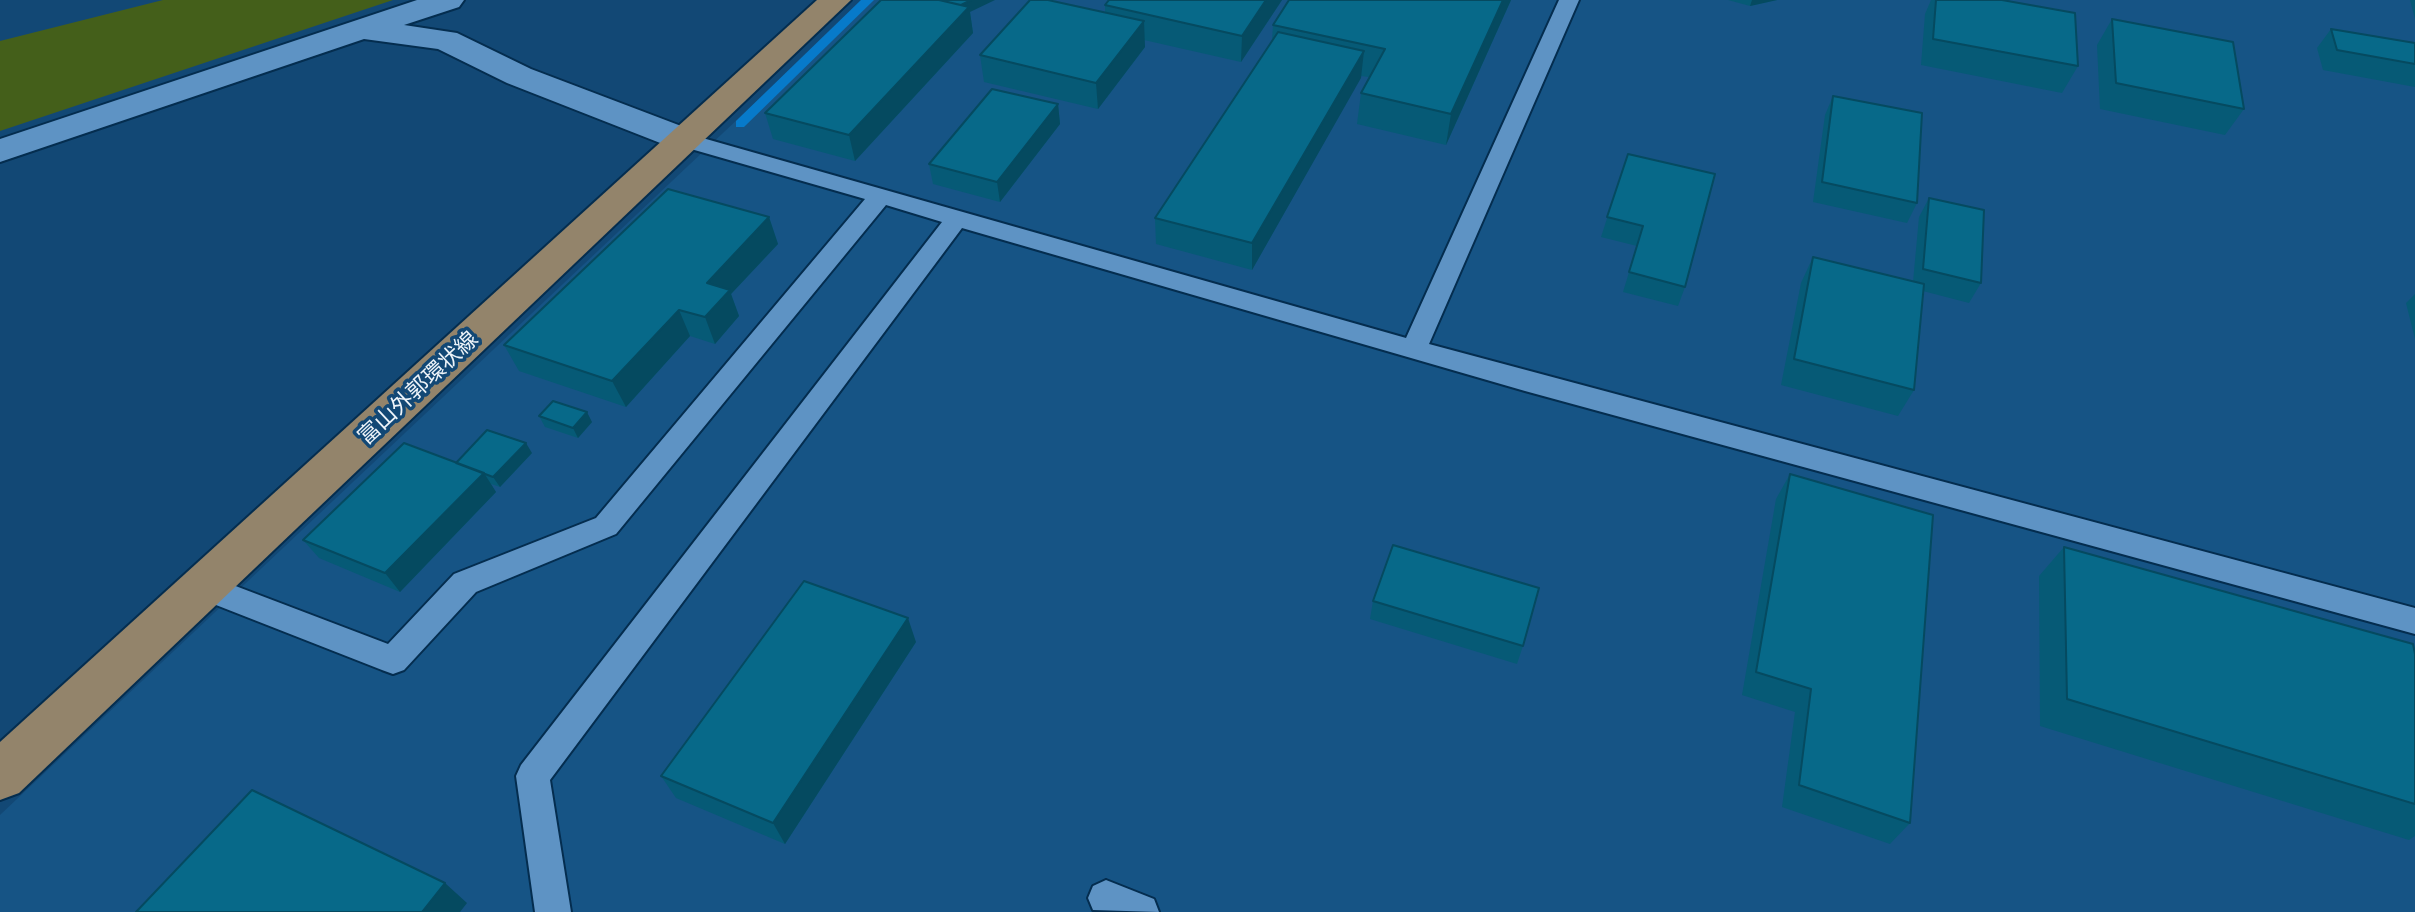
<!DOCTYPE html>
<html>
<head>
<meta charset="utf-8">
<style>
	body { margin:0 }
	canvas { display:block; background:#124875 }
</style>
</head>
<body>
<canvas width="2415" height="912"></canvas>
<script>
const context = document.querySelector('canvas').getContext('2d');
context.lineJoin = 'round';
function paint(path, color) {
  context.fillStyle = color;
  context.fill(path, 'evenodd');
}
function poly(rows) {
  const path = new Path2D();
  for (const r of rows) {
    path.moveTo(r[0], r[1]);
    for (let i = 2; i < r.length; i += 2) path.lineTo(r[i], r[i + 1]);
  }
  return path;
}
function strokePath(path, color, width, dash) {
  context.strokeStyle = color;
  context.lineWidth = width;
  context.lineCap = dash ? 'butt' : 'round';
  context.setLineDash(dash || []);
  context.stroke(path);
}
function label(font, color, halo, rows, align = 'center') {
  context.font = font + ' Lato,"Noto Sans JP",sans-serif';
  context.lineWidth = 7;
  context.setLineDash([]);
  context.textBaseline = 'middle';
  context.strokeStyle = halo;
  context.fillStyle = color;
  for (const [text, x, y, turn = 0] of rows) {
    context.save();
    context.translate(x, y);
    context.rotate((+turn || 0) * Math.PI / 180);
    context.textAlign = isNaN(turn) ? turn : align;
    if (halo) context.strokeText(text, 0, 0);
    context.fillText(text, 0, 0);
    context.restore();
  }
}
const built = poly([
	[864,0,2415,0,2415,912,0,912,0,815]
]);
const green = poly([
	[163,0,393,0,0,131,0,41]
]);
const stream = poly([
	[861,0,874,0,744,127,736,127,736,121,861,0]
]);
const lane = poly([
	[1559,0,1579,0,1429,344,2415,608,2415,634,1525,391,962,228,550,780,571,912,535,912,516,776,521,765,942,222,886,205,616,534,476,592,404,670,393,674,382,670,193,596,189,587,193,578,204,574,388,644,454,574,596,518,865,199,677,145,674,140,685,133,1406,338,1559,0],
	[1106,880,1154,899,1159,912,1093,910,1088,898,1093,886,1106,880]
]);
const street = poly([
	[417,0,464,0,459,7,404,25,457,33,531,69,697,132,703,140,697,148,685,151,673,148,507,83,438,49,364,39,0,162,0,139,417,0]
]);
const primary = poly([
	[817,0,851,0,19,793,0,800,0,742,817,0]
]);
const wall = poly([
	[1282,0,1241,62,1144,40,1145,47,1098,109,984,82,980,55,1105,13,1105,5],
	[1511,0,1446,145,1357,124,1361,93,1369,77,1361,76,1252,270,1156,244,1155,218,1272,41,1273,25],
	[1728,0,1777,0,1750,6],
	[1931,0,2002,0,2078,66,2062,93,1921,65,1925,14],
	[2410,0,2415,0,2415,19],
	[970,12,973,33,855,161,773,139,765,113],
	[2112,19,2244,109,2225,135,2100,109,2097,45],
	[2331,29,2415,43,2415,87,2323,70,2317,48],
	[1833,96,1917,203,1907,223,1813,202,1825,115],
	[1058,104,1060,124,1000,202,933,184,929,164],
	[1628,154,1685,287,1678,306,1623,292,1637,246,1601,237],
	[1929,198,1981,283,1969,303,1923,291,1914,390,1898,416,1781,385,1801,283,1813,257,1913,282,1919,217],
	[769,217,778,244,731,294,739,316,715,344,690,336,626,407,519,371,504,345],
	[2415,294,2415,339,2406,303],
	[539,416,592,422,578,438,545,427],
	[532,453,500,487,491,484,496,492,400,592,319,558,303,540,456,463],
	[1790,474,1910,823,1890,844,1782,807,1795,712,1742,695,1776,499],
	[2064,547,2415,654,2415,836,2409,840,2040,726,2039,576],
	[1373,601,1523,646,1517,664,1370,619],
	[916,642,785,844,676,798,661,776]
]);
const shadedWall = poly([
	[971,0,995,0,970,12,973,33,855,161,849,135,948,10],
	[1266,0,1282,0,1241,62,1242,36],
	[1503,0,1511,0,1446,145,1451,114],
	[1752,0,1777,0,1750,6],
	[1144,21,1145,47,1098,109,1096,83],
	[1364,51,1361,78,1252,270,1252,243],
	[1058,104,1060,124,1000,202,997,182],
	[769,217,778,244,731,294,739,316,715,344,705,317,707,283],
	[679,310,690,336,626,407,612,381],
	[587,412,592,422,578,438,573,428],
	[526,443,532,453,500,487,493,477],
	[484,473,496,492,400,592,385,573],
	[908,618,916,642,785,844,773,823],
	[445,883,467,903,460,912,422,912]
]);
const building = poly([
	[881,0,939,0,969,7,849,135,765,113,881,0],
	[939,0,971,0,961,5,939,0],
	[1030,0,1048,0,1144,21,1096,83,980,55,1030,0],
	[1109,0,1266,0,1242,36,1105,5,1109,0],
	[1289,0,1503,0,1451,114,1361,93,1385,49,1273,25,1289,0],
	[1936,0,2002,0,2075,13,2078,66,1933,39,1936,0],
	[2112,19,2233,42,2244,109,2116,83,2112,19],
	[2331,29,2415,43,2415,64,2337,50,2331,29],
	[1278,32,1364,51,1252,243,1155,218,1278,32],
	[992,89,1058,104,997,182,929,164,992,89],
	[1833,96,1922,113,1917,203,1822,182,1833,96],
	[1628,154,1715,174,1685,287,1629,272,1643,226,1607,217,1628,154],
	[668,189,769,217,707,283,730,290,705,317,679,310,612,381,504,345,668,189],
	[1929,198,1984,210,1981,283,1923,269,1929,198],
	[1813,257,1924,284,1914,390,1794,359,1813,257],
	[553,401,587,412,573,428,539,416,553,401],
	[487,430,526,443,493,477,456,463,487,430],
	[404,443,484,473,385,573,303,540,404,443],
	[1790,474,1933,515,1910,823,1799,785,1811,689,1756,672,1790,474],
	[1393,545,1539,588,1523,646,1373,601,1393,545],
	[2064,547,2413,644,2415,654,2415,804,2067,699,2064,547],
	[804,581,908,618,773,823,661,776,804,581],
	[252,790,445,883,422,912,136,912,252,790]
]);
const streetNames = [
	["富山外郭環状線",418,388,-43]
];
paint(built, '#165485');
paint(green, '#445f1a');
paint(stream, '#077aca');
strokePath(lane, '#042d4f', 4);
strokePath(street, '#042d4f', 4);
strokePath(primary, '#042d4f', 4);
paint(lane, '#5e93c4');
paint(street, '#5e93c4');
paint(primary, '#93846b');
paint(wall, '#065a76');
paint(shadedWall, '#054a60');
paint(building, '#076989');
strokePath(building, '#054a60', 2);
label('22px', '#eef4f9', '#124875', streetNames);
</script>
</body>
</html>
